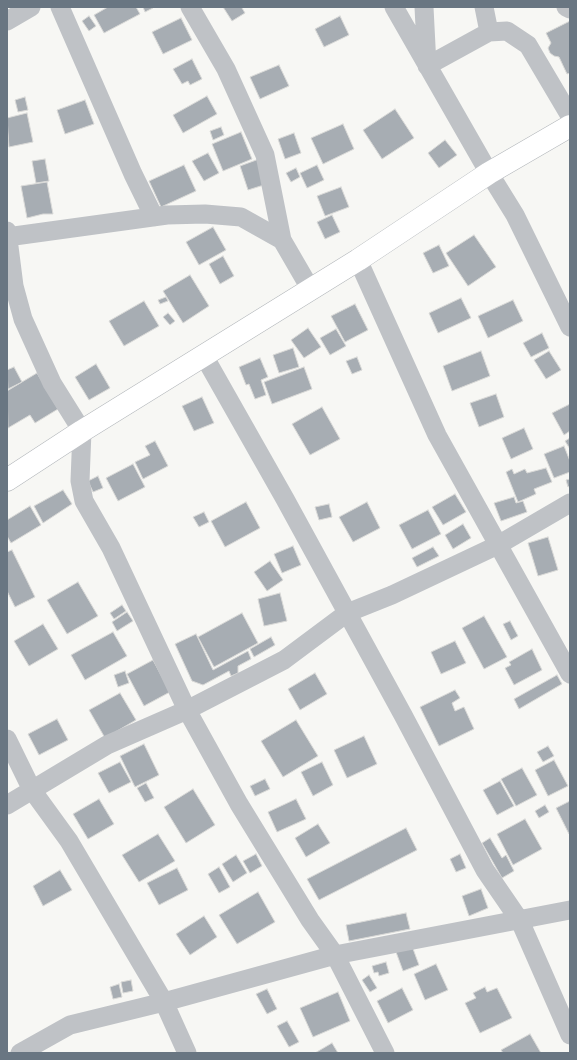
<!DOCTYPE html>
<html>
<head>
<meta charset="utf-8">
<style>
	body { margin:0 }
	#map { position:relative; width:577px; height:1060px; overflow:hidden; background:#f7f7f4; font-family:Mulish,sans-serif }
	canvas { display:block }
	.frame { position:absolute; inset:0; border:8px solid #697682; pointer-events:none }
</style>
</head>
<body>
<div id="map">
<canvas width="577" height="1060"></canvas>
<div class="frame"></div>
</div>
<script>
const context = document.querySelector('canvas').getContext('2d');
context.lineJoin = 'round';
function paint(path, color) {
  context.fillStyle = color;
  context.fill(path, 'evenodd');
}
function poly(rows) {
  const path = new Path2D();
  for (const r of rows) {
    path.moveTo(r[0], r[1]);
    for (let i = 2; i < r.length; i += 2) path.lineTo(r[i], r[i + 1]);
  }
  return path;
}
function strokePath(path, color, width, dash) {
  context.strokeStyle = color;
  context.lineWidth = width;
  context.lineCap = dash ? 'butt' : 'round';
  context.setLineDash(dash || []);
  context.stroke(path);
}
const building = poly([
	[108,7,136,7,140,14,104,33,94,15,108,7],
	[143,7,153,7,153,8,145,12,143,7],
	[223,7,244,7,242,8,245,13,232,21,223,7],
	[89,16,96,26,89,31,82,21,89,16],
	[340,16,349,35,324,47,315,29,340,16],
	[181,18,192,40,163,54,152,32,181,18],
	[570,21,570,73,567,74,559,57,554,56,550,53,548,48,551,43,546,33,570,21],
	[192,59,202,79,190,85,188,81,182,84,173,69,192,59],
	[279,65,289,86,260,99,250,77,279,65],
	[207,96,217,114,183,133,173,115,207,96],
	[25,97,28,110,18,112,15,100,25,97],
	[85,100,94,124,65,134,57,110,85,100],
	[395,109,414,138,382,159,363,130,395,109],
	[27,113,33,142,9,147,7,118,27,113],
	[343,124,354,149,323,164,311,138,343,124],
	[221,127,224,135,213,140,210,131,221,127],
	[241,132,252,159,223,171,212,144,241,132],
	[294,133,301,153,285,159,278,139,294,133],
	[445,140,457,155,439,168,428,153,445,140],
	[208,153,219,173,204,181,192,161,208,153],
	[45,159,49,181,36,183,32,161,45,159],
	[259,159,267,184,248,190,240,166,259,159],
	[184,165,196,191,161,207,149,181,184,165],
	[317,165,324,180,307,188,300,173,317,165],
	[296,168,300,177,291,182,286,173,296,168],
	[47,182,53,214,43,214,27,218,21,186,47,182],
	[341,187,349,207,325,216,317,196,341,187],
	[332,215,340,232,325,239,317,222,332,215],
	[213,227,226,250,199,265,186,242,213,227],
	[474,235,496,267,468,286,446,253,474,235],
	[439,245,449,266,433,273,423,253,439,245],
	[223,256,234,276,220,284,209,264,223,256],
	[190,275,209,306,183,323,163,291,190,275],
	[166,297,168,301,160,304,158,300,166,297],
	[461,298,471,318,438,333,429,313,461,298],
	[513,300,523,321,488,338,478,316,513,300],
	[144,301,159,326,124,346,109,321,144,301],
	[355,304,368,330,345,342,331,316,355,304],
	[168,313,175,321,170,325,163,317,168,313],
	[308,328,321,347,304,358,291,340,308,328],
	[336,329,346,346,330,355,320,338,336,329],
	[542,333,549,348,531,357,523,343,542,333],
	[293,348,299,367,279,373,273,355,293,348],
	[481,351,490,376,452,391,443,366,481,351],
	[549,351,561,370,546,379,534,360,549,351],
	[357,357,362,370,352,374,346,361,357,357],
	[260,358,268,377,261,380,266,395,255,399,249,384,246,385,239,367,260,358],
	[96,364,110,388,89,400,75,377,96,364],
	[14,367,22,382,8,389,7,370,14,367],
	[304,367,312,389,272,404,264,382,304,367],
	[37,373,58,409,35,423,30,415,8,428,7,391,37,373],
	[496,394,504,417,479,427,470,403,496,394],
	[202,397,214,423,194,431,182,406,202,397],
	[570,404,570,431,564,435,552,413,570,404],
	[322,407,340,439,310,455,292,424,322,407],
	[524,428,533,449,511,459,502,438,524,428],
	[570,438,570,449,565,441,570,438],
	[155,441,168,466,143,479,135,462,150,455,145,446,155,441],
	[564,446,570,461,570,472,554,478,544,454,564,446],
	[133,464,145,487,118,501,106,478,133,464],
	[546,468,552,482,534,489,536,494,518,502,506,472,512,469,514,474,525,469,527,473,546,468],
	[98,476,103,488,93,492,88,481,98,476],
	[570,479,570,486,568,487,566,480,570,479],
	[63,490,72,504,43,523,34,506,63,490],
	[455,494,466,512,443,525,432,507,455,494],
	[514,497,516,503,523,501,527,512,501,521,494,503,514,497],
	[246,502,260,528,225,547,211,521,246,502],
	[367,502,380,528,353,542,339,517,367,502],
	[329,504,332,517,319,520,315,507,329,504],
	[30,506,41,525,11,543,7,536,7,520,30,506],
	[428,510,441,534,412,549,399,525,428,510],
	[204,512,209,522,199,527,193,517,204,512],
	[463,524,471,538,453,549,445,535,463,524],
	[548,537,558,570,538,576,528,543,548,537],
	[293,546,301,565,282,573,274,554,293,546],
	[433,547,439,556,417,567,412,558,433,547],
	[12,550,35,597,15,607,7,591,7,552,12,550],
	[270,561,283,580,267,591,254,572,270,561],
	[78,582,98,616,67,634,47,600,78,582],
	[280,593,287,621,264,626,258,599,280,593],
	[122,605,126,611,114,619,110,613,122,605],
	[127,612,133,621,117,631,112,622,127,612],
	[242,613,258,643,214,667,198,637,242,613],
	[484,616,507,657,484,669,462,628,484,616],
	[510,621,518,636,511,640,503,624,510,621],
	[43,624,58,649,29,666,14,641,43,624],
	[113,632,127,656,85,680,71,655,113,632],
	[196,634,213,670,248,651,251,659,238,666,238,673,231,676,229,671,203,685,192,681,175,644,196,634],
	[271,637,275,645,254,657,250,649,271,637],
	[455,641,466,663,441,674,431,652,455,641],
	[532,649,542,670,514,685,505,668,511,665,509,662,532,649],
	[153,660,170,692,144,706,127,674,153,660],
	[125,671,129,683,118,687,114,675,125,671],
	[315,673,327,694,300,710,288,689,315,673],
	[557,675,562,684,519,709,514,699,557,675],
	[455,690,460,698,452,703,455,711,464,707,474,729,439,746,420,707,455,690],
	[120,693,136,720,105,738,89,710,120,693],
	[57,719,68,740,39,755,28,734,57,719],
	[296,720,318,756,283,777,261,741,296,720],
	[364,736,377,764,347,778,334,750,364,736],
	[144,744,159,775,135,787,120,756,144,744],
	[548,746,554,756,543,762,537,752,548,746],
	[554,760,568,786,548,796,535,770,554,760],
	[120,762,131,782,109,793,98,773,120,762],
	[322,762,333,785,313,796,301,772,322,762],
	[522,768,537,795,516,806,501,779,522,768],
	[265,779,270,789,255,796,250,786,265,779],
	[500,781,514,806,497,815,483,790,500,781],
	[146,783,154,798,145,802,137,788,146,783],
	[193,789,215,825,186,843,164,807,193,789],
	[99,799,114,824,88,839,73,814,99,799],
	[296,799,306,819,277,832,268,812,296,799],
	[570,801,570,833,569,834,556,808,570,801],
	[545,805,549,812,539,818,535,811,545,805],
	[525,819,542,849,513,865,497,834,525,819],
	[318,824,330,843,306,857,295,838,318,824],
	[406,828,417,850,319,900,307,879,406,828],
	[158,834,175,861,139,882,122,855,158,834],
	[490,838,502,858,506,855,514,871,502,878,482,843,490,838],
	[256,854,262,866,250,873,243,861,256,854],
	[460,854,466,868,456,872,450,859,460,854],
	[236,855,247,873,233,882,222,864,236,855],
	[219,867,230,887,219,893,208,874,219,867],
	[177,868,188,890,159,905,147,883,177,868],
	[60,870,72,890,43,906,33,886,60,870],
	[481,889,488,908,469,916,462,896,481,889],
	[258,892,275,922,237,944,219,915,258,892],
	[406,913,410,929,349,941,346,925,406,913],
	[204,916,217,937,190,955,176,934,204,916],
	[412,946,419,965,403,971,396,952,412,946],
	[386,962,389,973,379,976,378,972,374,973,372,966,386,962],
	[436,964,448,990,425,1000,414,974,436,964],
	[369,975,377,988,370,992,362,980,369,975],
	[131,980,133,991,123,993,121,982,131,980],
	[119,984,122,997,113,999,110,987,119,984],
	[485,987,487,992,497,988,512,1018,480,1033,465,1003,476,998,473,993,485,987],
	[402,988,413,1010,388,1023,377,1001,402,988],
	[267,989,277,1009,267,1014,256,994,267,989],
	[338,992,350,1021,313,1037,300,1008,338,992],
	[287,1021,299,1042,289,1047,277,1026,287,1021],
	[530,1034,541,1053,503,1053,501,1050,530,1034],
	[332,1043,338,1053,315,1053,332,1043]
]);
const street = poly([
	[60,7,133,174,154,217],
	[190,7,226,69,265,155,282,240,311,290],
	[394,7,489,173,515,215,570,327],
	[424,7,427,66,489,32,484,7],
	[566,7,570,9],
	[7,21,31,7],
	[489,32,507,31,528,45,570,116],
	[7,231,14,286,23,319,52,383,82,431,80,481,84,501,111,548,187,710,239,804,310,920,335,955,385,1053],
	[7,237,167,215,205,214,241,217,282,240],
	[358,260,437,435,570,674],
	[204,356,285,499,403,715,485,870,520,921,570,1035],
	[7,739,32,790,69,841,164,1002,187,1053],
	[7,805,107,745,187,710,284,660,347,613,392,595,498,545,570,503],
	[20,1053,70,1025,164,1002,335,955,570,910]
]);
const primary = poly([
	[7,480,82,431,358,260,489,173,570,126]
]);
paint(building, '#a7adb3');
strokePath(building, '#d9d9d7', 1);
strokePath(primary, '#b2b6ba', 23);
strokePath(street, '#bfc2c6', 19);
strokePath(primary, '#fff', 22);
</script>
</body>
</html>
